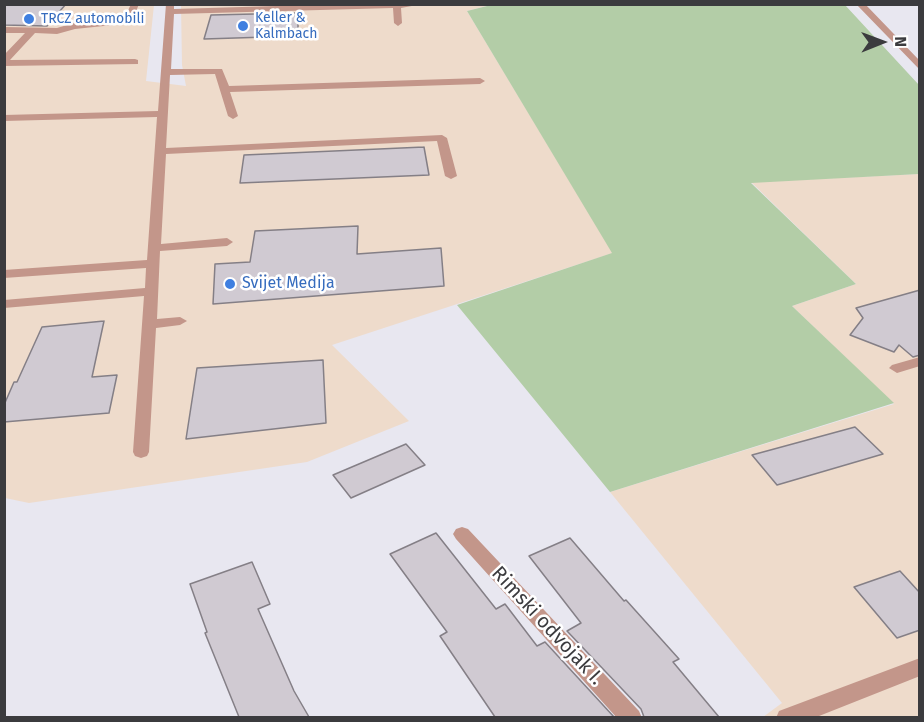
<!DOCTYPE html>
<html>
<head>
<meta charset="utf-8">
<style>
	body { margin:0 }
	#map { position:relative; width:924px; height:722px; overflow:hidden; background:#e8e7f0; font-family:"Fira Sans",sans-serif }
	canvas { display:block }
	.frame { position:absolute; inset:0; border:6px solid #3b3b3e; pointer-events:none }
	.north { position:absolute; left:852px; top:12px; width:60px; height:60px; -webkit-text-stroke:4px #fff; paint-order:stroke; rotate:89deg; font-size:16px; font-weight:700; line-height:24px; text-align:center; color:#3b3b3e }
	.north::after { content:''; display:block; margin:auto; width:21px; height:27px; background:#3b3b3e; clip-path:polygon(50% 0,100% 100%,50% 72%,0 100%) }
</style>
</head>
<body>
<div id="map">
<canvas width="924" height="722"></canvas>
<div class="frame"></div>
<div class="north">N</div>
</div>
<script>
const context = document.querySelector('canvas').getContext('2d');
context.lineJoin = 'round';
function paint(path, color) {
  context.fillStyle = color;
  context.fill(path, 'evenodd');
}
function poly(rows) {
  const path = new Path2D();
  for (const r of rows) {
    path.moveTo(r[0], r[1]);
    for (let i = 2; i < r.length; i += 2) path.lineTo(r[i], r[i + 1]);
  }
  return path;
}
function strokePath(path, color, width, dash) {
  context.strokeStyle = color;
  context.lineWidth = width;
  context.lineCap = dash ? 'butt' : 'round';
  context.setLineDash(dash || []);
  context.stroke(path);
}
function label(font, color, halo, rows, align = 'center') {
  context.font = font + ' "Fira Sans",sans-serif';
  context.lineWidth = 5;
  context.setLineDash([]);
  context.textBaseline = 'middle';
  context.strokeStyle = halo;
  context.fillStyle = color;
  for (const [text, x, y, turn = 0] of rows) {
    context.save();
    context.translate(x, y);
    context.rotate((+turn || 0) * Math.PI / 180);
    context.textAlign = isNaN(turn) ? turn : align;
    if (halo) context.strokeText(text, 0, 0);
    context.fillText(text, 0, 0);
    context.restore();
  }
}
const commercial = poly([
	[4,5,154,5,146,81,186,86,182,65,181,5,491,5,467,11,613,253,332,345,409,421,307,462,29,503,5,498],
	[919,174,919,717,763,717,782,703,610,492,894,404,792,306,856,284,751,182]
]);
const green = poly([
	[491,5,845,5,919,85,919,174,751,183,856,284,792,306,894,403,610,492,457,305,612,253,467,11]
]);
const building = poly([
	[4,4,66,4,47,26,4,25,4,4],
	[298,13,298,36,204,39,211,15,298,13],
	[424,147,429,175,240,183,244,155,424,147],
	[358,226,357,254,441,248,444,286,213,304,215,264,250,262,255,231,358,226],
	[920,290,920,355,913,357,899,345,894,352,850,335,863,318,856,308,920,290],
	[104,321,92,377,117,375,109,413,4,422,4,405,14,382,17,382,42,327,104,321],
	[323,360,326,423,186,439,197,368,323,360],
	[855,427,883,454,777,485,752,455,855,427],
	[406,444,425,465,351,498,333,475,406,444],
	[436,533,496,609,505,604,537,646,545,642,614,717,495,717,440,636,447,632,390,554,436,533],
	[570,538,624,601,626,600,679,659,673,662,719,717,644,717,641,709,567,631,581,623,529,556,570,538],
	[252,562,270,604,258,609,294,691,309,717,239,717,205,633,207,632,190,584,252,562],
	[900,571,920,593,920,630,897,638,854,587,900,571]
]);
const minor = poly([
	[131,4,139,4,133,19,113,25,75,29,57,34,35,33,10,60,135,59,138,60,138,64,4,66,4,55,25,33,4,33,4,27,57,28,74,23,109,20,126,15,131,4],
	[166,4,174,4,174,9,344,4,417,5,401,8,402,23,398,26,394,23,393,8,174,14,171,69,222,69,229,86,480,78,485,81,480,84,230,92,238,116,233,119,228,116,215,74,170,75,166,148,442,135,447,138,457,176,451,179,445,176,437,141,166,154,161,244,227,238,233,242,227,246,160,251,157,319,180,317,187,321,180,325,156,328,149,452,147,456,141,458,135,456,133,452,144,296,4,308,4,300,145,288,146,268,4,278,4,270,147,260,157,117,4,121,4,115,158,111,166,4],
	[856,4,865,4,920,61,920,70,856,4],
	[920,357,920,366,897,373,889,368,892,365,920,357],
	[462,527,468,529,639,711,642,718,617,718,456,539,453,534,456,529,462,527],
	[920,658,920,676,814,718,776,718,779,711,920,658]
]);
const markers = [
	[29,19,6,"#3f7fe0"],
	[243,26,6,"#3f7fe0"],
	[230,284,6,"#3f7fe0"]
];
const farShopnames = [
	["Keller &",255,18],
	["Kalmbach",255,34],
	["TRCZ automobili",41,19]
];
const shopNames = [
	["Svijet Medija",242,284]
];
const nearStreetnames = [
	["Rimski odvojak I.",547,626,47]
];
paint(commercial, '#eedbcb');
paint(green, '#b3cda7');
paint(building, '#d0cad2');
strokePath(building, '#847f86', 1.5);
paint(minor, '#c3968a');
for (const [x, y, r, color] of markers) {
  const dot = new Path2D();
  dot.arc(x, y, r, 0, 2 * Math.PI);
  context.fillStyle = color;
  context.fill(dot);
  strokePath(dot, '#fff', 2);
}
label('14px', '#366cbe', '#fff', farShopnames, 'left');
label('16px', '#366cbe', '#fff', shopNames, 'left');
label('20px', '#3b3b3e', '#fff', nearStreetnames);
</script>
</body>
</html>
